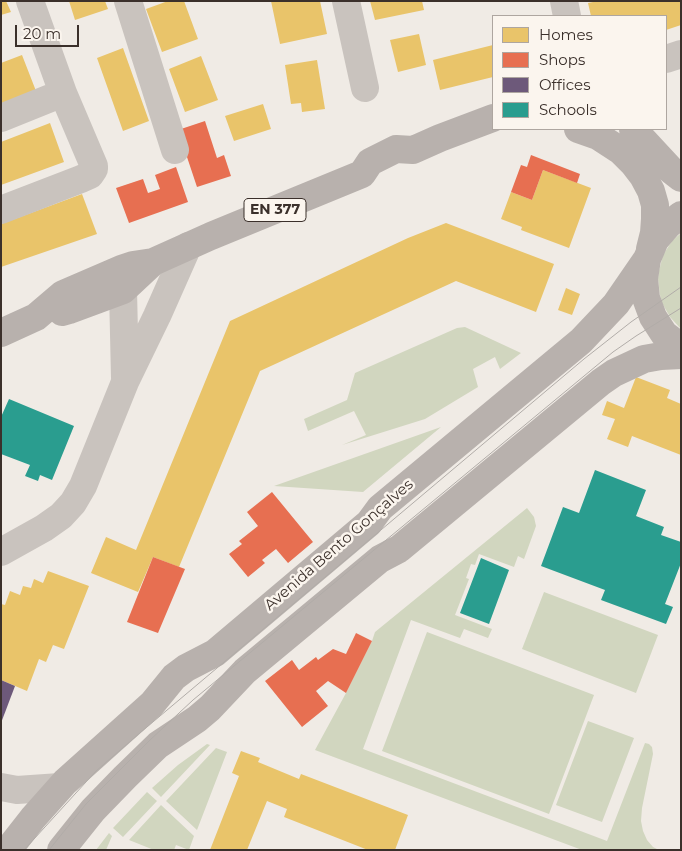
<!DOCTYPE html>
<html>
<head>
<meta charset="utf-8">
<style>
	body { margin:0 }
	#map { position:relative; width:682px; height:851px; overflow:hidden; background:#f0ebe5; font-family:Montserrat,sans-serif }
	canvas { display:block }
	.frame { position:absolute; inset:0; border:2px solid #3b302b; pointer-events:none }
	.legend { position:absolute; left:492px; top:15px; width:175px; height:115px; box-sizing:border-box; background:#fbf5ee; border:1px solid #aea6a0; margin:0; padding:6px 9px; list-style:none; font-size:15px; color:#3b302b }
	.legend li { display:flex; align-items:center; gap:10px; height:25px }
	.legend b { width:25px; border:1px solid #aea6a0 }
	.scale { position:absolute; left:15px; top:25px; width:64px; height:22px; box-sizing:border-box; border:2px solid #3b302b; border-top:0; padding-left:6px; font-size:15px; line-height:18px; white-space:nowrap; color:#3b302b; -webkit-text-stroke:4px #fbf5ee; paint-order:stroke }
</style>
</head>
<body>
<div id="map">
<canvas width="682" height="851"></canvas>
<div class="frame"></div>
<ul class="legend">
<li><b style="height:14px;background:#e9c46a"></b>Homes</li>
<li><b style="height:14px;background:#e76f51"></b>Shops</li>
<li><b style="height:14px;background:#6d597a"></b>Offices</li>
<li><b style="height:14px;background:#2a9d8f"></b>Schools</li>
</ul>
<div class="scale">20 m</div>
</div>
<script>
const context = document.querySelector('canvas').getContext('2d');
context.lineJoin = 'round';
function paint(path, color) {
  context.fillStyle = color;
  context.fill(path, 'evenodd');
}
function poly(rows) {
  const path = new Path2D();
  for (const r of rows) {
    path.moveTo(r[0], r[1]);
    for (let i = 2; i < r.length; i += 2) path.lineTo(r[i], r[i + 1]);
  }
  return path;
}
function strokePath(path, color, width, dash) {
  context.strokeStyle = color;
  context.lineWidth = width;
  context.lineCap = dash ? 'butt' : 'round';
  context.setLineDash(dash || []);
  context.stroke(path);
}
function label(font, color, halo, rows, align = 'center') {
  context.font = font + ' Montserrat,sans-serif';
  context.lineWidth = 5;
  context.setLineDash([]);
  context.textBaseline = 'middle';
  context.strokeStyle = halo;
  context.fillStyle = color;
  for (const [text, x, y, turn = 0] of rows) {
    context.save();
    context.translate(x, y);
    context.rotate((+turn || 0) * Math.PI / 180);
    context.textAlign = isNaN(turn) ? turn : align;
    if (halo) context.strokeText(text, 0, 0);
    context.fillText(text, 0, 0);
    context.restore();
  }
}
const green = poly([
	[681,233,681,329,670,317,662,303,660,295,658,279,659,271,663,255,672,241],
	[465,327,521,353,500,369,495,357,473,369,478,387,425,419,342,445,366,435,354,411,308,431,304,419,347,400,355,373,457,328],
	[441,427,363,492,274,486],
	[527,508,534,517,536,526,524,559,518,556,514,567,479,554,475,565,471,564,466,578,469,579,455,615,492,629,488,638,464,629,460,638,411,620,363,749,607,841,645,743,649,744,652,747,653,754,642,808,641,821,643,831,647,840,653,847,659,850,582,850,315,750,346,693,372,641,375,632],
	[544,592,658,635,636,693,522,649],
	[427,632,594,695,549,814,382,751],
	[588,721,634,738,602,822,556,805],
	[207,744,210,745,161,797,152,788,178,765],
	[216,748,227,752,197,830,166,801],
	[147,792,157,801,123,837,113,828],
	[161,805,194,836,189,850,176,845,174,850,154,850,129,840],
	[109,833,112,836,106,850,96,850]
]);
const homes = poly([
	[1,1,6,1,11,12,1,15],
	[69,1,105,1,108,9,75,20],
	[168,1,184,1,198,39,162,52,146,9],
	[271,1,320,1,327,34,280,44],
	[370,1,422,1,424,10,375,20],
	[598,1,681,1,681,25,666,30,666,16,591,16,588,3],
	[419,34,426,65,398,72,390,40],
	[493,45,493,77,440,90,433,60],
	[123,48,149,121,123,131,97,58],
	[22,55,36,91,1,105,1,63],
	[201,56,218,100,185,112,169,69],
	[317,60,325,109,302,112,301,103,291,104,285,65],
	[263,104,271,129,234,141,225,116],
	[50,123,64,162,1,185,1,142],
	[543,170,591,188,569,248,521,230,522,227,501,219,511,192,532,200],
	[82,194,97,234,1,267,1,224],
	[446,223,554,264,536,312,456,281,260,371,179,567,153,557,138,592,91,573,106,537,136,550,230,321,408,238],
	[566,288,580,294,572,315,558,310],
	[636,377,670,390,667,398,681,404,681,455,632,436,628,447,607,439,615,419,602,415,607,401,624,408],
	[48,571,89,586,64,649,53,645,46,662,39,659,27,691,1,680,1,604,5,605,10,591,20,595,23,586,31,588,34,579,43,583],
	[241,751,260,758,258,762,299,779,301,774,408,815,395,850,368,850,284,817,287,809,267,801,247,850,210,850,239,776,232,773]
]);
const shops = poly([
	[205,121,217,158,224,155,231,176,197,187,178,130],
	[531,155,580,174,577,183,543,170,532,200,511,192,521,165,527,167],
	[176,167,188,202,129,223,116,188,143,179,148,193,160,189,155,175],
	[272,492,313,542,288,563,276,549,262,560,265,563,248,577,229,554,242,544,239,541,258,526,247,512],
	[153,557,185,569,158,633,127,622],
	[356,633,372,641,346,693,328,681,316,691,328,706,302,727,265,681,292,660,299,670,316,657,318,660,333,649,346,654]
]);
const offices = poly([
	[1,680,15,686,1,723]
]);
const schools = poly([
	[9,399,74,426,52,480,40,475,38,481,25,476,30,465,1,454,1,417],
	[595,470,646,490,636,516,664,527,661,535,681,542,681,563,665,604,673,607,666,624,601,600,605,590,541,566,563,507,579,513],
	[481,558,509,570,489,624,460,613]
]);
const minor = poly([
	[128,1,175,150],
	[346,1,365,88],
	[564,1,567,16],
	[666,59,681,54],
	[1,118,63,93],
	[1,210,81,179,90,175,94,169,94,166,63,93,30,1],
	[125,378,123,290,131,270],
	[1,552,44,528,61,516,73,503,83,486,125,382,157,316,188,246],
	[1,787,17,790,60,787]
]);
const major = poly([
	[578,129,598,136,621,151,633,163,643,176,651,191,655,205,655,219,654,233,650,249],
	[633,129,672,171,681,178],
	[681,215,668,225,655,240,647,259,644,279,646,298,653,317,664,334,681,347],
	[62,312,69,310,123,290,153,262],
	[1,333,36,317,63,294,121,269,133,265,153,262,211,236,362,174,370,162,396,149,413,150,440,138,493,118],
	[8,850,33,818,65,782,152,704,174,677,186,668,215,653,369,523,380,508,581,341,616,304,647,259],
	[61,850,93,810,125,777,158,745,197,719,210,708,245,671,380,559,399,549,601,382,614,373,644,359,661,356,681,355]
]);
const tram = poly([
	[24,850,96,771,141,732,584,359,631,322,681,287],
	[49,850,86,804,150,740,193,700,613,352,636,336,681,308]
]);
const shields = [
	[275,210,62]
];
const shieldNames = [
	["EN 377",275,210]
];
const streetNames = [
	["Avenida Bento Gonçalves",339,545,-41]
];
paint(green, '#d1d6bf');
paint(homes, '#e9c46a');
paint(shops, '#e76f51');
paint(offices, '#6d597a');
paint(schools, '#2a9d8f');
strokePath(minor, '#c9c3be', 28);
strokePath(major, '#b8b1ad', 28);
strokePath(tram, '#b1aca8', 1);
for (const [x, y, w] of shields) {
  const box = new Path2D();
  box.roundRect(x - w / 2, y - 11.5, w, 23, 4);
  context.fillStyle = '#fbf5ee';
  context.fill(box);
  strokePath(box, '#3b302b', 1);
}
label('bold 14px', '#3b302b', null, shieldNames);
label('15px', '#3b302b', '#fbf5ee', streetNames);
</script>
</body>
</html>
